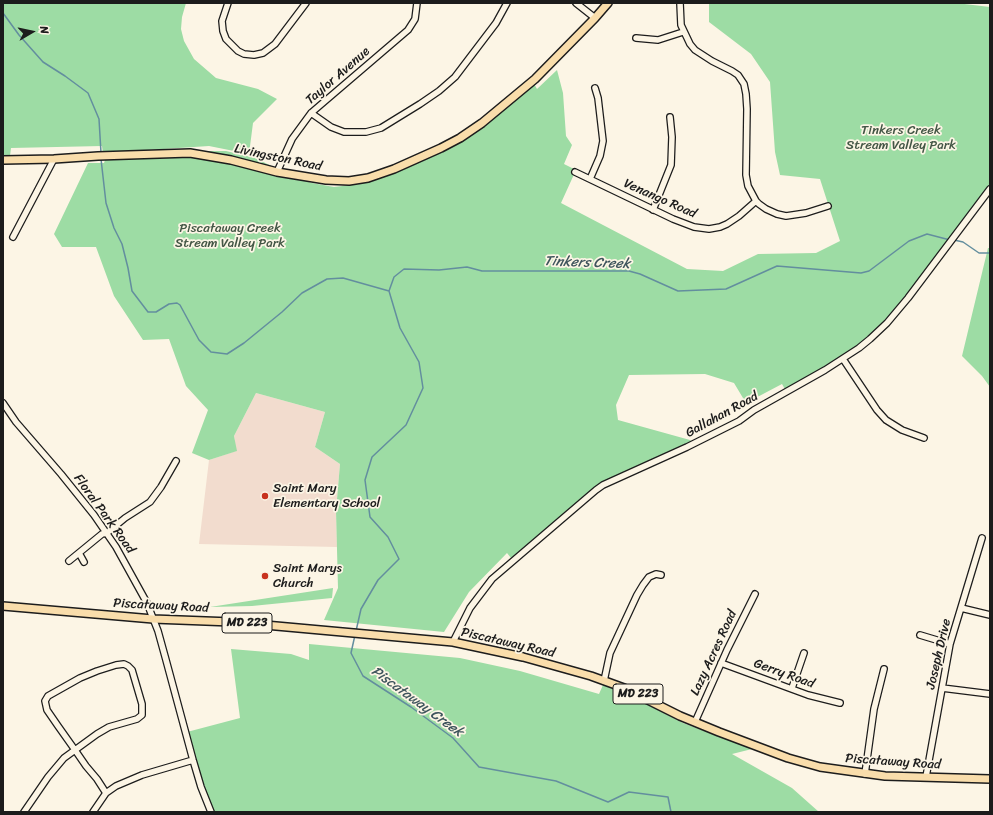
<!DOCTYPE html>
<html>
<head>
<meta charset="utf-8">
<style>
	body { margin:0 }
	#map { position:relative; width:993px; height:815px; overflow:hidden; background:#fcf5e5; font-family:Sriracha,sans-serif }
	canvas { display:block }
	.frame { position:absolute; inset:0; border:4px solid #1c1c1c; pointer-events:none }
	.north { position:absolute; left:12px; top:12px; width:40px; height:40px; -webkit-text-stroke:3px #fcf5e5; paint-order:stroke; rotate:81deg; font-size:11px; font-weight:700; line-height:16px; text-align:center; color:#1c1c1c }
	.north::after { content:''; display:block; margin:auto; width:14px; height:18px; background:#1c1c1c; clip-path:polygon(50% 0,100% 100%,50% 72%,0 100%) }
</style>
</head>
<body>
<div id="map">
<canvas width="993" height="815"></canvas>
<div class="frame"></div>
<div class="north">N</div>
</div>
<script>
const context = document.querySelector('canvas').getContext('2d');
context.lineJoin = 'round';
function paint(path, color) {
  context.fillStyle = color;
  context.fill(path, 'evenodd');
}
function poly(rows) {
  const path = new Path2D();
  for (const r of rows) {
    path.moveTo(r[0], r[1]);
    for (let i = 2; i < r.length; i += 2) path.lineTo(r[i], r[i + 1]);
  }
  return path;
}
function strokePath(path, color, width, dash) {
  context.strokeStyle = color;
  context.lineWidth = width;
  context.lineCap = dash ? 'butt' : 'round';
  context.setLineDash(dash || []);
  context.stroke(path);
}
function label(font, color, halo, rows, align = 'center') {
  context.font = font + ' Sriracha,sans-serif';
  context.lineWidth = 3.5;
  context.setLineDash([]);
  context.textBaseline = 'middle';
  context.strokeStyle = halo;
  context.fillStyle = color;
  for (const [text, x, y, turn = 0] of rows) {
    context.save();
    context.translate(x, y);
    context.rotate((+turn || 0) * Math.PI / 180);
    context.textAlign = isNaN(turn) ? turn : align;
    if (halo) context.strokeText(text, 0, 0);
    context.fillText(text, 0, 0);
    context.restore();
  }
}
const built = poly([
	[256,393,325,412,315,447,340,464,336,511,337,547,199,544,209,460,236,451,234,436]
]);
const green = poly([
	[3,3,186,3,182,17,181,29,184,41,194,59,216,78,258,89,277,99,253,123,249,154,209,146,103,153,102,146,11,148,10,156,3,156],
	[709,3,956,3,990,7,990,190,884,325,875,330,855,350,786,391,782,384,746,403,734,383,705,374,629,375,616,405,618,420,690,440,692,442,608,480,584,497,511,558,507,553,469,592,444,632,324,620,338,588,336,511,340,464,315,447,325,412,256,393,234,436,237,451,209,460,192,453,208,410,186,386,169,339,143,340,114,296,96,247,62,247,54,234,88,163,104,163,106,157,209,151,226,151,255,158,296,178,312,183,334,187,359,184,387,176,430,156,533,82,537,89,557,70,563,93,566,136,572,145,564,164,576,170,561,203,687,269,723,271,758,254,816,253,840,241,820,179,780,175,775,152,770,82,751,54,709,22],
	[988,248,990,248,990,387,982,376,962,356],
	[333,588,332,598,252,606,210,607],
	[309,644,460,658,520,671,599,694,603,685,632,697,683,723,752,749,732,754,792,788,819,812,212,812,198,772,187,732,240,718,231,649,291,654,309,660]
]);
const stream = poly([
	[3,13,19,35,43,62,65,76,88,93,99,119,101,153],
	[101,159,106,203,114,228,122,244,128,268,132,291,148,312,156,312,169,304,177,303,180,305,199,340,211,352,227,354,244,343,282,312,302,293,327,279,343,278,389,291],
	[954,240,963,242,979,253,990,253],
	[389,291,394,277,404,269,439,270,467,267,482,271,629,271,640,274,678,291,726,289,777,266,861,273,869,271,909,241,927,234,950,240],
	[356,631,361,609,378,580,399,559,388,537,370,517,365,480,372,457,406,425,423,388,419,362,400,328,389,291],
	[355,635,351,653,363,676,411,707,453,738,479,767,556,781,608,802,629,792,668,797,671,812]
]);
const minor = poly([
	[228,3,222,21,223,31,226,39,238,51,244,54,254,55,263,53,275,44,306,3],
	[576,3,595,18],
	[680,3,681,25,690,44,695,50,712,61,732,71,738,75,744,84,746,94,747,109,746,175,748,186,756,201,759,204,766,209,777,214,786,216,806,213,828,206],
	[636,38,658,40,683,32],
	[311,113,331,127,344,132,366,132,381,128,420,104,439,91,455,77,496,23,507,3],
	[277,172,292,139,311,113,408,30,415,19,417,3],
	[575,172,673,219,694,227,709,229,720,227,727,224,739,216,756,201],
	[590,179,600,156,603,141,598,98,595,88],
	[653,210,671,165,672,137,670,117],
	[13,237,54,159],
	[843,359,877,410,886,420,902,430,924,438],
	[3,403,16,422,61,474,94,515,116,547,147,603,158,631,166,660,193,760,201,787,211,812],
	[79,553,84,562],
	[69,561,102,534,107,533,125,518,150,502,161,487,176,461],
	[961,608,990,615],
	[920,635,950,644],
	[453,642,470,608,492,579,596,490,603,485,687,447,739,421,754,410,825,370,859,348,870,339,887,323,908,298,990,189],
	[721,663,808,695,840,703],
	[604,681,610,653,637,595,643,585,649,577,656,574,661,575],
	[792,688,804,653],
	[942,688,990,694],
	[695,722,727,650,755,594],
	[865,774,874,709,884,669],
	[926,777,950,644,982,538],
	[24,812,48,777,64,758,97,734,109,727,137,719,142,715,142,704,132,670,128,666,124,664,116,665,97,671,80,678,48,696,45,701,47,710,58,726,75,750,86,766,97,779,106,793],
	[93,812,106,793,116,786,142,775,193,760]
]);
const major = poly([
	[3,160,54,159,98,156,190,153,231,160,277,172,326,180,349,181,368,178,394,169,441,148,460,138,482,123,535,79,595,18,608,3],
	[3,606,153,619,232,622,453,642,523,657,591,676,624,688,680,716,719,732,788,758,820,767,885,776,990,779]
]);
const markers = [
	[265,496,4,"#c8321e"],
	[265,576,4,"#c8321e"]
];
const shields = [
	[247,623,50],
	[638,694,50]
];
const shieldNames = [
	["MD 223",247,623],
	["MD 223",638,694]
];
const streetNames = [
	["Taylor Avenue",338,76,-41],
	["Livingston Road",278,158,12],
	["Venango Road",660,199,24],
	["Gallahan Road",722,415,-29],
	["Floral Park Road",104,514,54],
	["Piscataway Road",161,606,3],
	["Piscataway Road",508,643,13],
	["Lazy Acres Road",714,653,-65],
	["Joseph Drive",939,654,-77],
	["Gerry Road",784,674,20],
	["Piscataway Road",893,762,4]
];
const parkNames = [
	["Tinkers Creek",901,131],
	["Stream Valley Park",901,146],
	["Piscataway Creek",230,229],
	["Stream Valley Park",230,244]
];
const poiNames = [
	["Saint Mary",273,489],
	["Elementary School",273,504],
	["Saint Marys",273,569],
	["Church",273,584]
];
const waterNames = [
	["Tinkers Creek",587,263,2],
	["Piscataway Creek",417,702,36]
];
paint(built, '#f2dcce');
paint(green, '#9ddca4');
strokePath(stream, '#638e9e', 1.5);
strokePath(minor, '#1c1c1c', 8);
strokePath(major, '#1c1c1c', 10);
strokePath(minor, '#fcf5e5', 5.5);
strokePath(major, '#f9ddab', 7);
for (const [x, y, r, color] of markers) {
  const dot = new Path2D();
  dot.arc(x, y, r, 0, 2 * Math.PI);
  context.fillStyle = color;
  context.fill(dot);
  strokePath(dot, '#fcf5e5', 1.5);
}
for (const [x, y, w] of shields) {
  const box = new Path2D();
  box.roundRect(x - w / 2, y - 10, w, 20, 3);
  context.fillStyle = '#fcf5e5';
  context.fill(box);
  strokePath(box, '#1c1c1c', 1);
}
label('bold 12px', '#1c1c1c', null, shieldNames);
label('13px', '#1c1c1c', '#fcf5e5', streetNames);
label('13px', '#435645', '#fcf5e5', parkNames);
label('13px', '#1c1c1c', '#fcf5e5', poiNames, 'left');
label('italic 14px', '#3f555d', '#fcf5e5', waterNames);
</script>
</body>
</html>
